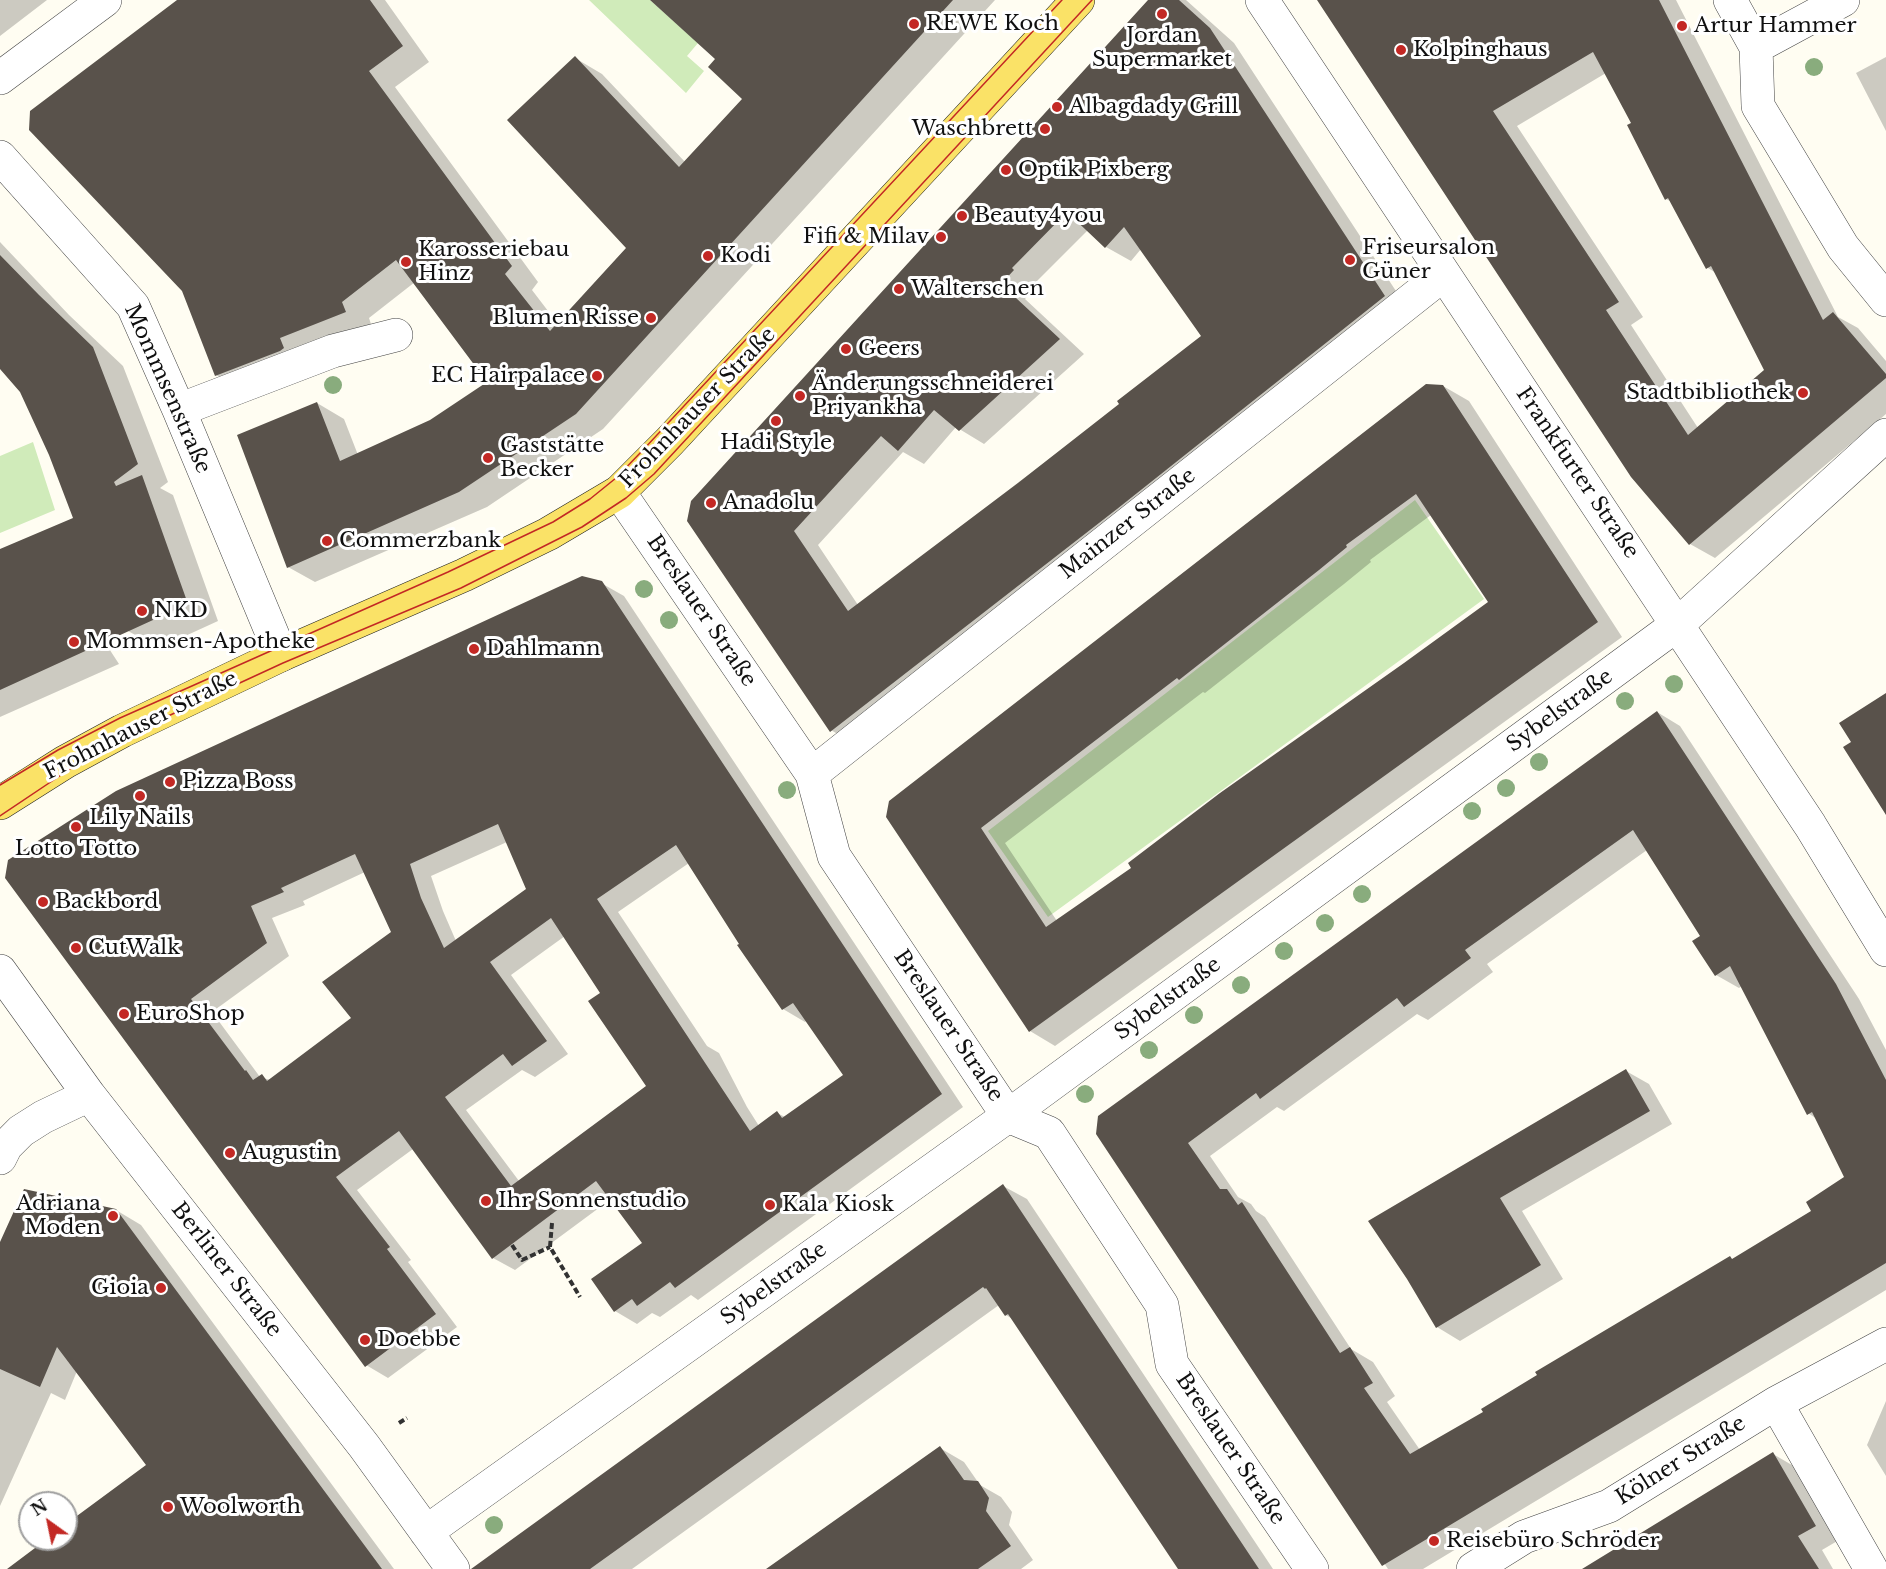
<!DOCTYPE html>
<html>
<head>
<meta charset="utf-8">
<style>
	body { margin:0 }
	#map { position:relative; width:1886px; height:1569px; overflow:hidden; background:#fffdf2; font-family:"Libre Baskerville",serif }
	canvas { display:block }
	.north { position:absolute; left:18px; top:1491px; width:60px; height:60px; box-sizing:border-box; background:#fff; border:2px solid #9f9f9f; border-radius:50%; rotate:327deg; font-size:16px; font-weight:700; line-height:24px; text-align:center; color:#101010 }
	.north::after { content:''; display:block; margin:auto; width:21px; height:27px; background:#c32824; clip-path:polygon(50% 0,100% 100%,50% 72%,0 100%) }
</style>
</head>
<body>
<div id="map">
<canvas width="1886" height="1569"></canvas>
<div class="north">N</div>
</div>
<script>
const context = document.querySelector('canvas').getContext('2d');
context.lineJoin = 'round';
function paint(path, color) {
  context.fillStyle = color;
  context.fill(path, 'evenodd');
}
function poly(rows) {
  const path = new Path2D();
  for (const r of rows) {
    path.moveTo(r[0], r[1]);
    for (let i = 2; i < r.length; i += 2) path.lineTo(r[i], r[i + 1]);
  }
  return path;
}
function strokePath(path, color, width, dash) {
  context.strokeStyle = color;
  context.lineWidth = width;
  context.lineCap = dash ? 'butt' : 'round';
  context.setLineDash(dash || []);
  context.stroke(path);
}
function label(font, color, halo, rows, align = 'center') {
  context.font = font + ' "Libre Baskerville",serif';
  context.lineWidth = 6;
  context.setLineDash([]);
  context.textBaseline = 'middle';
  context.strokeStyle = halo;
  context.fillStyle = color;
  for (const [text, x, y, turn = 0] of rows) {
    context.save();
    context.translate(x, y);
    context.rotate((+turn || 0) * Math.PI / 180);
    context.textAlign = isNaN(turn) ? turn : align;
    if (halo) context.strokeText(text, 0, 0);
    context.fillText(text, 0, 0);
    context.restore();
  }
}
const green = poly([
	[589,0,650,0,698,43,687,56,704,71,686,93],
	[33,442,55,510,0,533,0,456],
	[1415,500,1484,599,1048,917,988,831]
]);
const shadow = poly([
	[0,0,47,0,0,36],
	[179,0,385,0,429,62,395,87,538,282,532,290,558,324,628,248,575,58,602,74,686,163,744,99,717,59,652,0,995,0,603,429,487,507,315,582,288,567,317,403,344,419,358,455,431,422,489,382,415,282,369,318,372,327,243,391,216,375],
	[1150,0,1186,0,1234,43,1409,311,855,745,831,730,689,521],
	[1088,230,1106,247,1131,261,1141,249,1203,336,1121,404,858,605,818,545,903,452,924,464,956,427,984,444,1084,354,1025,299,1037,285,1035,283],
	[1319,0,1676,0,1838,317,1858,328,1886,361,1886,414,1715,558,1690,544],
	[1606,73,1633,123,1666,199,1672,202,1708,268,1716,273,1766,370,1698,428,1631,325,1643,317,1517,126],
	[1886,57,1886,131,1856,73],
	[0,242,69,315,123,366,168,482,160,488,173,495,218,621,159,648,128,631,22,391,0,367],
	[1443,386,1469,401,1622,637,1055,1046,1030,1031,888,817],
	[1431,515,1490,602,1134,868,1057,921,1005,843,1203,692,1205,693,1344,584,1371,562,1370,560],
	[0,551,50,558,119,664,0,717],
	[601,583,624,596,963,1107,698,1300,691,1295,660,1317,652,1313,637,1324,615,1311,644,1243,611,1199,515,1270,493,1258,413,1149,357,1190,411,1260,408,1262,457,1327,388,1378,366,1365,7,877],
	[507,842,528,889,456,941,443,911,431,876],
	[689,863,783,1009,805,1022,807,1020,845,1075,785,1117,777,1113,759,1126,747,1107,719,1053,707,1046,618,912],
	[365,872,392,933,353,1018,270,1080,260,1077,212,1012,289,956,272,918,305,905,303,901],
	[565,936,602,993,648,1087,519,1181,466,1110,522,1070,535,1077,568,1054,511,975],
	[1657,712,1680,726,1859,999,1886,1050,1886,1290,1423,1569,1388,1569,1098,1134],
	[1647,850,1702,937,1716,975,1739,988,1742,986,1808,1113,1817,1119,1846,1178,1813,1212,1733,1260,1730,1258,1485,1413,1420,1450,1387,1402,1395,1396,1373,1362,1351,1349,1265,1217,1256,1211,1251,1204,1238,1197,1210,1156,1277,1107,1284,1111,1417,1014,1428,1020,1493,972,1487,964],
	[1626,1071,1649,1084,1672,1124,1522,1211,1563,1279,1460,1341,1437,1327,1408,1278],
	[1003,1186,1027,1199,1273,1569,1180,1569,1014,1320,1006,1315,999,1305,632,1569,515,1569],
	[116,1210,141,1225,394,1569,27,1569,49,1539,66,1539,66,1526,148,1465,77,1371,65,1400,51,1393,0,1506,0,1245],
	[1886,1401,1886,1476,1867,1445],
	[940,1448,964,1462,980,1485,1001,1497,1012,1512,1009,1525,1033,1560,1021,1569,769,1569],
	[1773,1454,1797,1468,1839,1540,1822,1550,1833,1569,1586,1569]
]);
const building = poly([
	[177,0,370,0,403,46,369,71,512,266,505,274,550,331,626,248,507,120,575,56,679,167,742,99,708,67,715,59,650,0,953,0,576,414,459,492,287,568,237,435,317,402,340,461,430,420,487,382,396,260,342,302,346,312,280,338,284,348,280,351,215,376,182,291,29,130,30,111],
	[1148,0,1179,0,1210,28,1385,296,1117,509,830,732,687,521,691,501],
	[1067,212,1105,248,1124,227,1201,336,1117,401,1119,404,1018,483,848,611,794,531,881,436,898,451,934,410,959,431,1060,339,1001,284,1014,270,1012,268],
	[1317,0,1659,0,1823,320,1833,312,1886,374,1886,378,1689,545,1631,477],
	[1593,52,1631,123,1627,125,1665,200,1668,198,1706,269,1711,266,1764,370,1688,435,1606,310,1619,302,1493,111],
	[0,255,39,295,93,347,138,464,114,482,116,486,142,475,188,604,0,690,0,549,73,518,49,455,20,392,0,369],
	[1426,384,1443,385,1598,622,1029,1032,886,817,889,801],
	[1416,494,1488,602,1404,663,1220,793,1128,863,1131,868,1046,927,981,828,1177,678,1179,680,1319,570,1347,547,1346,545],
	[582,576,602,581,942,1094,675,1288,670,1282,637,1306,632,1299,614,1312,591,1279,642,1243,596,1181,492,1259,399,1131,336,1177,390,1247,387,1249,436,1314,365,1367,5,878,8,860,116,791],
	[498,824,526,889,444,948,421,898,410,864],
	[676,845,739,944,737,945,782,1010,793,1003,843,1075,782,1118,777,1111,750,1131,597,899],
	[355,854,391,932,322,982,351,1018,267,1081,262,1074,253,1080,246,1070,245,1071,191,999,267,943,251,906,284,892,281,888],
	[551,918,600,993,588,1001,646,1086,511,1186,445,1097,503,1054,512,1066,547,1041,490,962],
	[1886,693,1886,815,1843,747,1851,742,1839,723],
	[1657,711,1836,984,1886,1080,1886,1263,1382,1566,1096,1134,1098,1116],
	[1633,830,1700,936,1692,941,1715,976,1730,966,1807,1115,1812,1112,1844,1177,1806,1202,1811,1211,1732,1259,1730,1256,1535,1372,1537,1375,1481,1409,1483,1412,1410,1454,1364,1388,1373,1383,1350,1347,1340,1353,1242,1202,1238,1205,1227,1189,1220,1189,1188,1143,1256,1093,1260,1099,1397,998,1404,1007,1471,958,1465,950],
	[1626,1069,1650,1111,1500,1198,1541,1265,1436,1328,1407,1279,1368,1221],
	[1003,1184,1259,1569,1178,1569,1008,1314,1005,1316,986,1288,985,1289,983,1287,590,1569,471,1569],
	[24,1189,116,1209,382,1569,7,1569,47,1539,66,1539,66,1524,146,1465,57,1347,40,1387,0,1369,0,1242],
	[940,1446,964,1480,978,1481,989,1498,986,1511,1011,1546,978,1569,766,1569],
	[1773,1452,1816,1526,1798,1536,1819,1569,1582,1569]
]);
const path = poly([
	[552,1223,550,1247,580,1297],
	[512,1245,522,1260,550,1247],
	[399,1423,407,1418]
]);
const minor = poly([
	[1262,0,1810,825,1886,950],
	[1730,0,1756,47,1758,106,1843,247,1886,300],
	[1756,47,1843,0],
	[0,78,105,0],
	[0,157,133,306,179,410,281,655],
	[179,410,333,351,396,335],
	[619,492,812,774,834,856,1008,1116,1049,1133,1162,1305,1172,1364,1312,1569],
	[812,774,1444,274],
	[0,971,89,1095,364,1446,453,1569],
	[0,1158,6,1146,21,1131,43,1117,89,1095],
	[1776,1403,1871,1569],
	[426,1532,1008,1116,1678,624,1886,435],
	[1473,1569,1524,1537,1609,1506,1776,1403,1886,1344]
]);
const major = poly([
	[0,803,65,762,122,731,281,655,464,575,548,534,619,492,670,441,1078,0]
]);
const tram = poly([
	[0,785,58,750,120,718,448,572,553,522,590,499,616,478,643,450,1062,0],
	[0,816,70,769,127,735,283,663,461,588,582,527,626,498,654,474,1092,0]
]);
const trees = [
	[1814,67],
	[333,385],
	[644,589],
	[669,620],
	[1674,684],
	[1625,701],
	[1539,762],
	[1506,788],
	[787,790],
	[1472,811],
	[1362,894],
	[1325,923],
	[1284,951],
	[1241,985],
	[1194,1015],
	[1149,1050],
	[1085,1094],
	[494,1525]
];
const markers = [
	[1162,14,6,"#c32824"],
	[914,24,6,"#c32824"],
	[1682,26,6,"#c32824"],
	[1401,50,6,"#c32824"],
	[1057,107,6,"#c32824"],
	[1045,129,6,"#c32824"],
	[1006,170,6,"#c32824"],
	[962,216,6,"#c32824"],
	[941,237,6,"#c32824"],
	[708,256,6,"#c32824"],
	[1350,260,6,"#c32824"],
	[406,262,6,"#c32824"],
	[899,289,6,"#c32824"],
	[651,318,6,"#c32824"],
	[846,349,6,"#c32824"],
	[597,376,6,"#c32824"],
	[1803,393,6,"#c32824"],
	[800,396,6,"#c32824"],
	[776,421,6,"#c32824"],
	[488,458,6,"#c32824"],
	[711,503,6,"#c32824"],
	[327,541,6,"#c32824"],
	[142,611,6,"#c32824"],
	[74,642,6,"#c32824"],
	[474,649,6,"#c32824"],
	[170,782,6,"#c32824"],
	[140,796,6,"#c32824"],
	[76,827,6,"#c32824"],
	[43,902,6,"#c32824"],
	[76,948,6,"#c32824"],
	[124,1014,6,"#c32824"],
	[230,1153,6,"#c32824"],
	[486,1201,6,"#c32824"],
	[770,1205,6,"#c32824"],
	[113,1216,6,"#c32824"],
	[161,1288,6,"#c32824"],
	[365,1340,6,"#c32824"],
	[168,1507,6,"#c32824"],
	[1434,1541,6,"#c32824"]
];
const poiNames = [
	["REWE Koch",926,24],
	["Artur Hammer",1694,26],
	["Jordan",1162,36,"center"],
	["Supermarket",1162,60,"center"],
	["Kolpinghaus",1413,50],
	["Albagdady Grill",1069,107],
	["Waschbrett",1033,129,"right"],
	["Optik Pixberg",1018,170],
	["Beauty4you",974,216],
	["Fifi & Milav",929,237,"right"],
	["Friseursalon",1362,248],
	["Güner",1362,272],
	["Karosseriebau",418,250],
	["Hinz",418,274],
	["Kodi",720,256],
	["Walterschen",911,289],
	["Blumen Risse",639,318,"right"],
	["Geers",858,349],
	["EC Hairpalace",585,376,"right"],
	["Änderungsschneiderei",812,384],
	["Priyankha",812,408],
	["Stadtbibliothek",1791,393,"right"],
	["Hadi Style",776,443,"center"],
	["Gaststätte",500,446],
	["Becker",500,470],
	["Anadolu",723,503],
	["Commerzbank",339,541],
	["NKD",154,611],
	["Mommsen-Apotheke",86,642],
	["Dahlmann",486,649],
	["Pizza Boss",182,782],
	["Lily Nails",140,818,"center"],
	["Lotto Totto",76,849,"center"],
	["Backbord",55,902],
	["CutWalk",88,948],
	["EuroShop",136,1014],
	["Augustin",242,1153],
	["Ihr Sonnenstudio",498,1201],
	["Adriana",101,1204,"right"],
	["Moden",101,1228,"right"],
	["Kala Kiosk",782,1205],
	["Gioia",149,1288,"right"],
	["Doebbe",377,1340],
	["Woolworth",180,1507],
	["Reisebüro Schröder",1446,1541]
];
const streetNames = [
	["Mommsenstraße",167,389,66],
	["Frohnhauser Straße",698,408,-46],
	["Frankfurter Straße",1577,473,56],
	["Mainzer Straße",1128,524,-38],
	["Breslauer Straße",701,611,56],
	["Sybelstraße",1560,711,-36],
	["Frohnhauser Straße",141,726,-27],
	["Sybelstraße",1168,999,-36],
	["Breslauer Straße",948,1026,56],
	["Berliner Straße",226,1270,52],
	["Sybelstraße",774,1284,-36],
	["Breslauer Straße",1230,1449,56],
	["Kölner Straße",1681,1461,-32]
];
paint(green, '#d0ebba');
paint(shadow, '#0003');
paint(building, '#59524b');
strokePath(minor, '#434343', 34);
strokePath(major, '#212121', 34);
strokePath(path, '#323232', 4, [6, 3]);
strokePath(minor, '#fff', 33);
strokePath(major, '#fae267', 33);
strokePath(tram, '#c32824', 1.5);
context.fillStyle = '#89ac7d';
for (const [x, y] of trees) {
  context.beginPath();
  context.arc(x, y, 9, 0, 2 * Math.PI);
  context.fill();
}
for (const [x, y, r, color] of markers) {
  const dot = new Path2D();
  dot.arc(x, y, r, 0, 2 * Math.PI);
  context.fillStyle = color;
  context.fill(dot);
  strokePath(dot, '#fff', 2);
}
label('21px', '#101010', '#fff', poiNames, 'left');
label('21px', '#101010', '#fff', streetNames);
</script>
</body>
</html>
